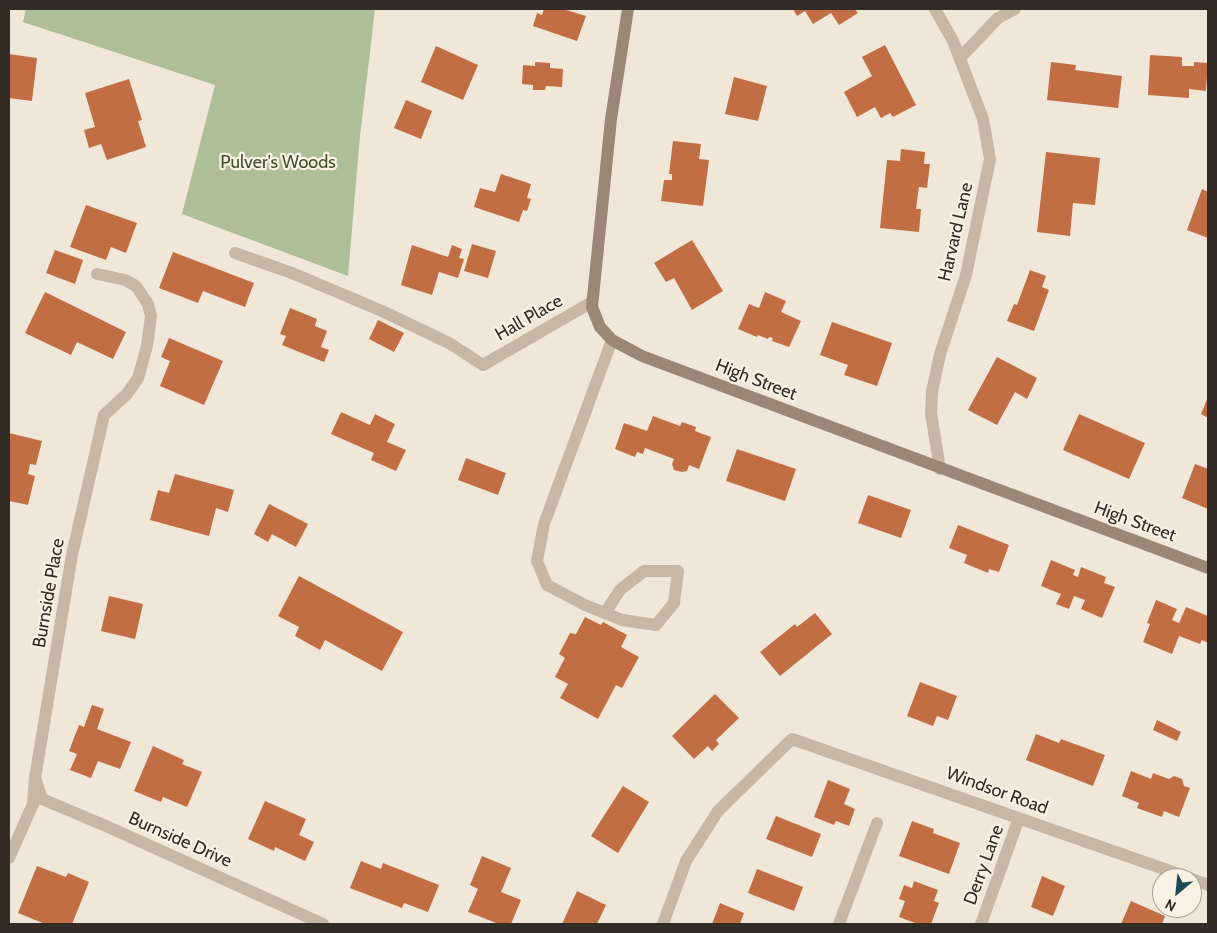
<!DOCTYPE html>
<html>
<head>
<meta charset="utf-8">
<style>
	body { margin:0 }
	#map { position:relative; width:1217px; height:933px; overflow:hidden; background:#f0e7d8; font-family:Cabin,sans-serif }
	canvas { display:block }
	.frame { position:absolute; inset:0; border:10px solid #332b26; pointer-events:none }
	.north { position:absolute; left:1152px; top:868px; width:50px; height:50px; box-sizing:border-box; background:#f8f1e4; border:1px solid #a9a298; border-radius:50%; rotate:208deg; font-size:14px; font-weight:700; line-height:20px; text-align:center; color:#332b26 }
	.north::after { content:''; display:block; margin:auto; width:18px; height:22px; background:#1d4b53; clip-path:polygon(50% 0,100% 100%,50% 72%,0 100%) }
</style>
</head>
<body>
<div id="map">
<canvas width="1217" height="933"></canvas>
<div class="frame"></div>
<div class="north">N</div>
</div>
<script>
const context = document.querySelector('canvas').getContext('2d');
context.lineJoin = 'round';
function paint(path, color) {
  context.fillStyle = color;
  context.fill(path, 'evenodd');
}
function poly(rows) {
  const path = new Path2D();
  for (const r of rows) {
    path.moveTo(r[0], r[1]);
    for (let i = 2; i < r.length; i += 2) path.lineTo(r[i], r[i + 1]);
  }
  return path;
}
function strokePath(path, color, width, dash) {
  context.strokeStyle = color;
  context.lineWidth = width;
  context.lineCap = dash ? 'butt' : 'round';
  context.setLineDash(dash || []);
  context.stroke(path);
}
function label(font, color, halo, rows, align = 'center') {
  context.font = font + ' Cabin,sans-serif';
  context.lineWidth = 4.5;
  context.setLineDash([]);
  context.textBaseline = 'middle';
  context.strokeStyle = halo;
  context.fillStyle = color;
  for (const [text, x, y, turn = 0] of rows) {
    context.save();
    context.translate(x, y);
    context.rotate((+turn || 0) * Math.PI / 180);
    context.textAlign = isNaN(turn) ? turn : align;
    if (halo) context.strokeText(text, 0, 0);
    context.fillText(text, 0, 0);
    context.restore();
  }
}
const green = poly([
	[26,9,375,9,360,136,348,276,182,214,215,85,23,22]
]);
const building = poly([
	[544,9,563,9,586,16,577,41,533,26,537,13,542,15],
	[793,9,855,9,858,13,839,25,831,13,813,24,805,11,797,16],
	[885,45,916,105,893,117,890,113,881,118,875,107,857,117,844,92,872,76,862,57],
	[436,46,478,65,463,100,421,82],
	[9,54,37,58,32,101,9,98],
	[1150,55,1182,57,1182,66,1194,66,1194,62,1208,63,1206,91,1189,89,1189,98,1148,95],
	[535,62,550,63,550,68,563,69,562,87,546,86,545,90,533,90,533,85,522,84,523,65,535,66],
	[1051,62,1076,65,1075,70,1122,76,1118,108,1047,100],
	[734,77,767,86,758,121,725,114],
	[129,79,142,120,138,121,146,147,107,160,101,144,89,148,84,130,95,127,85,93],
	[406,100,432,111,421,139,394,128],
	[673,141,701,144,699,159,709,160,703,206,661,201,664,180,672,180,672,174,669,174],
	[901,149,925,152,924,164,930,164,927,188,919,187,916,209,921,209,919,232,880,228,887,160,900,161],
	[1046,152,1100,158,1095,205,1073,203,1070,236,1037,232],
	[501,174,531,184,527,198,531,199,527,211,523,210,519,222,474,207,480,188,495,192],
	[1202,189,1208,192,1208,238,1187,230],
	[86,205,137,223,126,253,111,247,106,260,70,247],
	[692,240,723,291,692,310,674,278,666,282,654,263],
	[472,244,496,251,488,278,464,271],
	[412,245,448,257,452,245,462,249,459,258,464,259,458,278,439,272,432,295,401,285],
	[55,250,83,260,75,284,46,273],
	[173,252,254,283,245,307,203,291,198,303,159,288],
	[1030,270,1046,276,1042,287,1049,290,1034,331,1007,321,1014,304,1017,305],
	[45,292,126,332,113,359,77,342,71,355,25,333],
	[765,292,786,301,781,312,801,321,789,347,772,341,773,338,769,337,768,339,758,335,757,337,738,329,749,304,759,308],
	[290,308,317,319,315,326,327,331,321,347,329,350,324,362,282,345,286,336,280,334],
	[378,320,404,333,394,352,369,339],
	[832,322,892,343,877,386,844,375,848,365,820,355],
	[169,338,223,361,204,405,160,386,170,361,161,357],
	[997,357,1037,378,1027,399,1015,392,997,425,968,410],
	[1208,397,1208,418,1201,414],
	[341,412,370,425,375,414,395,424,387,442,406,450,396,471,371,460,374,453,331,434],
	[1079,414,1145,443,1129,479,1063,450],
	[653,416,680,426,682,422,696,427,695,431,711,437,699,469,689,465,687,471,682,472,674,470,672,464,674,459,645,448,643,454,637,452,635,457,615,449,624,423,647,431],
	[9,433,42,441,36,465,30,464,28,474,35,476,28,505,9,501],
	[737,449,796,469,785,501,726,481],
	[466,458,506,473,498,495,458,480],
	[1195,464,1208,469,1208,509,1182,498],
	[175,474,234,490,228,512,216,508,209,536,150,520,158,490,169,493],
	[868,495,911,510,901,538,858,523],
	[269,504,308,524,296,547,272,534,268,542,254,534],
	[958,525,1009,545,999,572,989,569,988,573,964,563,967,555,949,548],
	[1051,560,1075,570,1073,575,1078,577,1081,567,1106,577,1104,583,1115,587,1102,618,1081,609,1085,600,1074,596,1069,609,1056,604,1061,594,1041,586],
	[299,576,403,632,382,671,325,640,320,650,295,636,299,627,278,616],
	[109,596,143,604,135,639,101,631],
	[1156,600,1177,609,1172,620,1179,623,1186,607,1208,616,1208,643,1202,640,1200,644,1179,636,1172,654,1143,642,1150,624,1147,623],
	[815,613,832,634,780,676,760,652,795,624,797,627],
	[585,617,601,625,603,622,627,635,621,647,639,657,622,688,616,685,598,719,560,698,568,684,555,677,565,658,559,654,570,633,576,634],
	[920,682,957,696,948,720,937,716,933,726,907,716],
	[715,694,739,718,716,740,719,744,712,751,708,746,694,759,672,736],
	[92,705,104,709,97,729,131,742,120,769,98,761,91,778,70,770,77,754,69,751,79,725,84,727],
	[1157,720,1181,732,1177,741,1153,730],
	[1036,734,1059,743,1061,739,1105,755,1093,786,1026,760],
	[153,746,184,760,182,764,202,772,187,807,163,797,161,802,134,791],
	[1131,771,1151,779,1153,773,1169,779,1174,776,1182,779,1184,786,1190,788,1179,817,1164,811,1162,817,1137,808,1139,803,1122,796],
	[828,780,850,789,844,804,855,809,849,826,836,821,834,825,814,817],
	[623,786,649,802,618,853,591,836],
	[265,801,306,819,299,835,314,842,305,861,275,847,274,851,248,839],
	[776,816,821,834,812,857,766,839],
	[912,821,934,829,933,833,960,843,949,874,899,856],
	[482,856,511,868,501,892,521,900,511,924,499,924,468,912,478,889,470,885],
	[361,861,381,869,383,863,439,885,428,912,404,903,402,908,350,888],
	[37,866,66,877,68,873,89,882,72,924,45,924,18,913],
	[757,869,803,887,794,911,748,893],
	[1042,876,1065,886,1053,916,1031,907],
	[914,881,938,890,934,901,939,903,931,924,918,924,899,917,905,901,899,899,904,885,912,888],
	[577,891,606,905,597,924,562,924],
	[1131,901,1165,916,1162,924,1121,924],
	[720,903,744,913,740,924,712,924]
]);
const lane = poly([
	[235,253,292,273,382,311,449,343,483,365],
	[97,274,125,280,136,286,148,304,151,316,147,346,138,378,127,394,104,415],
	[605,613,620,590,644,571,678,571,674,603,656,625,622,620,585,605,547,585,537,561,544,524,612,340],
	[9,858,33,804,35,778],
	[839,924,877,823]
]);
const street = poly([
	[935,9,953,41,983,119,990,159,966,275,940,354,932,392,931,413,940,469],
	[960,58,998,18,1015,9],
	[483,365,592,302],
	[104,415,72,555,35,778,42,799,106,826,323,924],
	[1192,879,1208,885],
	[663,924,686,861,718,811,792,739,1190,878],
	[981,924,1019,818]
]);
const secondary = poly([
	[628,9,611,119,592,307,600,327,612,340,642,356,1208,568]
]);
const parkNames = [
	["Pulver's Woods",278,163]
];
const streetNames = [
	["Harvard Lane",956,232,-77],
	["Hall Place",529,318,-30],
	["High Street",756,380,21],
	["High Street",1135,522,20],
	["Burnside Place",49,593,-80],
	["Windsor Road",997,791,20],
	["Burnside Drive",180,840,24],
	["Derry Lane",984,865,-70]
];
paint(green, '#aebe99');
paint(building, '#c26e44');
strokePath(lane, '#c7b8a5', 12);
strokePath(street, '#c7b8a5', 12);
strokePath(secondary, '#9b8776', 12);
label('18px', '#3f512a', '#f8f1e4', parkNames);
label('18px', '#332b26', '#f8f1e4', streetNames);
</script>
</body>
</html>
